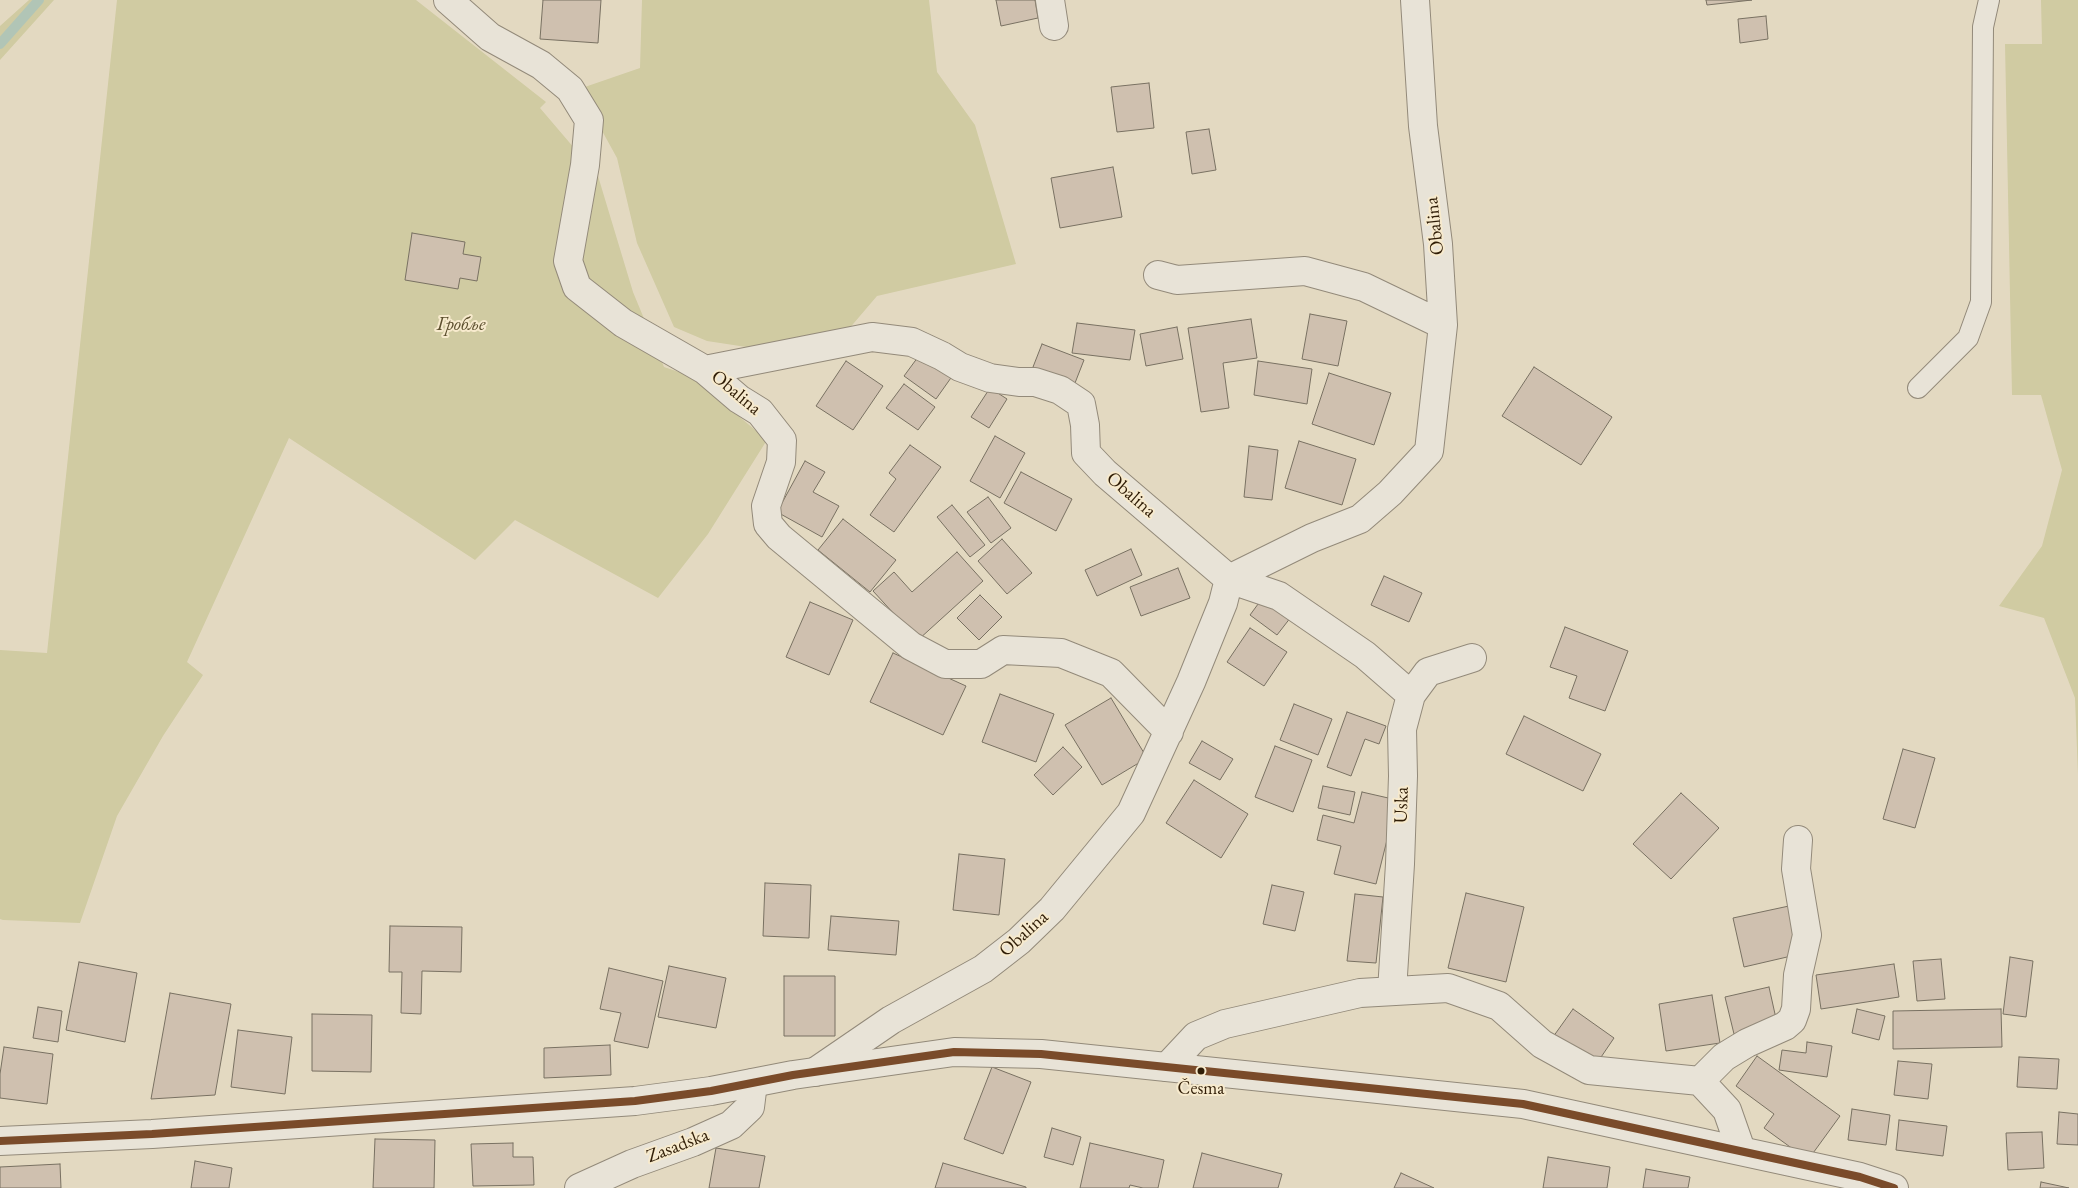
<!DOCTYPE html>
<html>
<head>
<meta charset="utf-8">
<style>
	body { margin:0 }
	canvas { display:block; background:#e3d9c1 }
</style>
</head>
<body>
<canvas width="2078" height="1188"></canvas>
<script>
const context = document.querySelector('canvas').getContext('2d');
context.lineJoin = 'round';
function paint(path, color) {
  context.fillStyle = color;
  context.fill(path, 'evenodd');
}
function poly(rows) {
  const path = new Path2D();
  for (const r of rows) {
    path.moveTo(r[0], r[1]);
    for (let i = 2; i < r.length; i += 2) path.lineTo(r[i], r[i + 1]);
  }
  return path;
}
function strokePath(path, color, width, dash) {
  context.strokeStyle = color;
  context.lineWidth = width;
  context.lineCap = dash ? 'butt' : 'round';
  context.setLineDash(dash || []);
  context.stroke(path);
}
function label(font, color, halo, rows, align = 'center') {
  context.font = font + ' "EB Garamond",serif';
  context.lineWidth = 4;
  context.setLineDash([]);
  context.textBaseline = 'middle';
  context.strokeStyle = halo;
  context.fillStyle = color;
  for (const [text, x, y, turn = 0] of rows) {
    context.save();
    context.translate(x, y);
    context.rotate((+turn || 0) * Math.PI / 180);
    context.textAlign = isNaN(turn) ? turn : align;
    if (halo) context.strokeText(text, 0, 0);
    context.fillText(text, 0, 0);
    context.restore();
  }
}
const green = poly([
	[29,0,54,0,0,60,0,26],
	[117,0,416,0,546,102,540,108,598,176,633,292,664,367,691,376,767,440,708,534,658,598,515,520,475,560,289,438,187,662,203,675,163,736,117,816,80,923,3,920,0,919,0,650,47,653],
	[642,0,929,0,937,72,975,125,1016,264,877,296,848,330,753,348,707,341,674,327,637,243,617,158,579,89,640,68],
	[2041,0,2078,0,2078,775,2075,698,2044,618,1999,606,2042,546,2062,470,2041,395,2012,395,2005,44,2042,44]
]);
const stream = poly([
	[0,44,39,0]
]);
const building = poly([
	[543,0,601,0,598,43,540,39,543,0],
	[996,0,1035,0,1038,18,1001,26,996,0],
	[1706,0,1752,0,1707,5,1706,0],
	[1766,16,1768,39,1740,43,1738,19,1766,16],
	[1149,83,1154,128,1117,132,1111,87,1149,83],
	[1209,129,1216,170,1192,174,1186,132,1209,129],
	[1113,167,1122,217,1060,228,1051,178,1113,167],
	[412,233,465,242,463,254,481,257,477,281,460,278,458,289,405,280,412,233],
	[1310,314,1347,321,1338,366,1302,359,1310,314],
	[1251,319,1257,358,1223,363,1229,408,1201,412,1188,328,1251,319],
	[1077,323,1135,330,1130,360,1072,353,1077,323],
	[1177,327,1183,359,1146,366,1140,334,1177,327],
	[1042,344,1084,360,1075,383,1033,367,1042,344],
	[921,353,953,375,936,399,904,376,921,353],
	[846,361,883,386,853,430,816,406,846,361],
	[1258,361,1312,369,1307,404,1254,395,1258,361],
	[1534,367,1612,417,1581,465,1502,416,1534,367],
	[1329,373,1391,393,1374,445,1312,424,1329,373],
	[904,384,935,407,918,430,886,408,904,384],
	[990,388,1007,399,989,428,971,417,990,388],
	[995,436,1025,453,1000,498,970,481,995,436],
	[1299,441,1356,459,1342,505,1285,488,1299,441],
	[910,445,941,467,894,532,870,515,896,479,889,473,910,445],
	[1249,446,1278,450,1272,500,1244,497,1249,446],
	[805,461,825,472,813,492,839,506,822,537,777,512,805,461],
	[1021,472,1072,499,1056,531,1004,503,1021,472],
	[988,497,1011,528,991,543,967,512,988,497],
	[952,505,985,545,970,557,937,517,952,505],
	[843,519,896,560,870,592,818,550,843,519],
	[1002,539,1032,573,1007,594,978,561,1002,539],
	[1131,549,1142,575,1097,596,1085,570,1131,549],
	[957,552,983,581,918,640,873,591,894,572,912,592,957,552],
	[1178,568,1190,598,1141,616,1130,587,1178,568],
	[1384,576,1422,593,1409,622,1371,605,1384,576],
	[980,595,1002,617,979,640,957,618,980,595],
	[1264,596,1291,617,1277,635,1250,615,1264,596],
	[810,602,853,620,829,675,786,657,810,602],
	[1565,627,1628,651,1605,711,1569,698,1577,676,1550,667,1565,627],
	[1250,628,1287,652,1264,686,1227,662,1250,628],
	[893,653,966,686,943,735,870,702,893,653],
	[1000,694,1054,714,1036,762,982,742,1000,694],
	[1111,698,1147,758,1102,785,1065,725,1111,698],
	[1294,704,1332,719,1318,755,1280,740,1294,704],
	[1347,712,1386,726,1379,744,1365,739,1351,776,1327,767,1347,712],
	[1524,716,1601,754,1583,791,1506,754,1524,716],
	[1202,741,1233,759,1220,780,1189,763,1202,741],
	[1275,746,1312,760,1293,812,1255,797,1275,746],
	[1063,747,1082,767,1053,795,1034,775,1063,747],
	[1903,749,1935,758,1915,828,1883,819,1903,749],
	[1194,780,1248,814,1221,858,1166,823,1194,780],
	[1323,786,1355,792,1350,815,1318,808,1323,786],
	[1362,792,1397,800,1376,884,1334,874,1341,846,1317,840,1323,815,1354,823,1362,792],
	[1681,793,1719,828,1671,879,1633,844,1681,793],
	[959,854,1005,859,999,915,953,910,959,854],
	[765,883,811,885,809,938,763,936,765,883],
	[1272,885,1304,892,1295,931,1263,924,1272,885],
	[1466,893,1524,907,1506,982,1448,968,1466,893],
	[1355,894,1383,897,1376,963,1347,961,1355,894],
	[1789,906,1800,954,1744,967,1733,918,1789,906],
	[831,916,899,921,896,955,828,950,831,916],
	[390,926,462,927,461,972,422,971,421,1014,401,1013,402,972,389,972,390,926],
	[2010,957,2033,961,2026,1017,2003,1014,2010,957],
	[1941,959,1945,999,1917,1001,1913,961,1941,959],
	[79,962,137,973,125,1042,66,1030,79,962],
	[1894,964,1899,997,1821,1009,1816,975,1894,964],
	[669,966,726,978,716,1028,658,1017,669,966],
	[609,968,663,981,648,1048,614,1041,621,1013,600,1009,609,968],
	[784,976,835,976,835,1036,784,1036,784,976],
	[1769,987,1777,1023,1734,1034,1725,997,1769,987],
	[170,993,231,1004,215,1095,151,1099,170,993],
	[1712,995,1720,1043,1666,1051,1659,1004,1712,995],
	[38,1007,62,1011,58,1042,33,1038,38,1007],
	[1573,1009,1614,1038,1595,1066,1553,1037,1573,1009],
	[1857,1009,1885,1016,1879,1040,1852,1033,1857,1009],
	[2001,1009,2002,1047,1893,1049,1893,1011,2001,1009],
	[312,1014,372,1015,371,1072,312,1071,312,1014],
	[238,1030,292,1037,285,1094,231,1087,238,1030],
	[1807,1042,1832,1046,1827,1077,1779,1070,1782,1050,1806,1053,1807,1042],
	[610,1045,611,1075,544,1078,544,1048,610,1045],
	[4,1047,53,1054,47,1104,0,1098,0,1074,4,1047],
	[1757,1056,1840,1116,1808,1160,1764,1128,1774,1114,1736,1086,1757,1056],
	[2019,1057,2059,1059,2057,1089,2017,1087,2019,1057],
	[1898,1061,1932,1064,1928,1099,1894,1095,1898,1061],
	[992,1067,1031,1082,1003,1154,964,1139,992,1067],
	[1852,1109,1890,1115,1886,1145,1848,1140,1852,1109],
	[2059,1112,2078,1114,2078,1145,2057,1144,2059,1112],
	[1899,1120,1947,1126,1943,1156,1896,1150,1899,1120],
	[1052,1128,1081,1137,1073,1165,1044,1157,1052,1128],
	[2042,1132,2044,1168,2008,1170,2006,1133,2042,1132],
	[375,1139,435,1140,434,1188,373,1188,375,1139],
	[513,1143,513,1157,533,1157,534,1185,473,1186,471,1144,513,1143],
	[1090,1143,1164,1160,1158,1188,1143,1188,1130,1185,1129,1188,1080,1188,1090,1143],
	[716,1148,765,1156,759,1188,709,1188,716,1148],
	[1202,1153,1282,1174,1278,1188,1193,1188,1202,1153],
	[1548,1157,1610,1167,1607,1188,1543,1188,1548,1157],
	[195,1161,232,1168,229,1188,191,1188,195,1161],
	[943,1163,1026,1187,1026,1188,935,1188,943,1163],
	[60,1164,61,1188,0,1188,0,1167,60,1164],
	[1646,1169,1690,1177,1688,1188,1643,1188,1646,1169],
	[1401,1173,1434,1188,1394,1188,1401,1173],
	[2041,1182,2069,1188,2040,1188,2041,1182]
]);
const service = poly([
	[1918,388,1968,338,1981,302,1983,27,1989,0]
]);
const minor = poly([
	[448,0,490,37,541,65,570,89,589,120,585,165,568,261,577,287,623,323,705,370,739,399,760,412,782,440,781,462,766,506,768,524,779,537,911,646,945,664,981,664,1003,650,1061,653,1111,673,1169,732],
	[1050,0,1054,26],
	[1158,275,1177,280,1305,271,1364,287,1443,325],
	[705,370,872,337,912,342,942,356,960,367,990,378,1019,382,1035,382,1060,390,1081,404,1085,425,1086,453,1105,473,1229,579,1279,596,1365,655,1411,695],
	[1392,991,1400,864,1403,776,1402,729,1411,695,1428,672,1472,658],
	[1167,1067,1196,1036,1225,1024,1360,993,1448,988,1499,1006,1542,1044,1589,1070,1700,1081,1727,1110,1741,1150],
	[815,1072,891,1020,983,969,1019,941,1052,909,1131,813,1191,682,1223,603,1229,579,1312,538,1360,519,1390,493,1429,451,1443,325,1438,244,1423,126,1415,0],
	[1700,1081,1724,1057,1747,1043,1785,1026,1792,1020,1796,1009,1798,975,1807,935,1796,869,1798,840],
	[579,1188,632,1164,693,1142,731,1125,750,1107,753,1083]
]);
const tertiary = poly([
	[0,1141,152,1134,635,1101,711,1091,793,1075,954,1052,1041,1054,1523,1104,1860,1177,1894,1188]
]);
const bus1 = poly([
	[0,1141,152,1134,635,1101,711,1091,793,1075,954,1052,1041,1054,1523,1104,1860,1177,1894,1188]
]);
const markers = [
	[1201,1071,4.5,"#301d06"]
];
const busNames = [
	["Česma",1201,1089]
];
const streetNames = [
	["Obalina",1435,226,-96],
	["Obalina",736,393,40],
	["Obalina",1131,495,41],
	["Uska",1402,805,-88],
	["Obalina",1024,934,-42],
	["Zasadska",678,1146,-21]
];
const parkNames = [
	["Гробље",461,325]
];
paint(green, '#d0cba2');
strokePath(stream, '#b1c5b6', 10);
paint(building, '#cfc0af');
strokePath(building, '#797162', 1);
strokePath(service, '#938a7a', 22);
strokePath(minor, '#938a7a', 30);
strokePath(tertiary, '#938a7a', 30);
strokePath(service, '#e8e3d7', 20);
strokePath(minor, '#e8e3d7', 28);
strokePath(tertiary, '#e8e3d7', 28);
strokePath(bus1, '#7a4b2a', 8);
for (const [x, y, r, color] of markers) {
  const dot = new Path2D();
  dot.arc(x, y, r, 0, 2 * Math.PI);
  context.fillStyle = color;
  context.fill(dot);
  strokePath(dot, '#f7eacd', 2);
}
label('18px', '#301d06', '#f7eacd', busNames);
label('19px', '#301d06', '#f7eacd', streetNames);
label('italic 19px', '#5b4e2d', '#f7eacd', parkNames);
</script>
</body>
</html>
